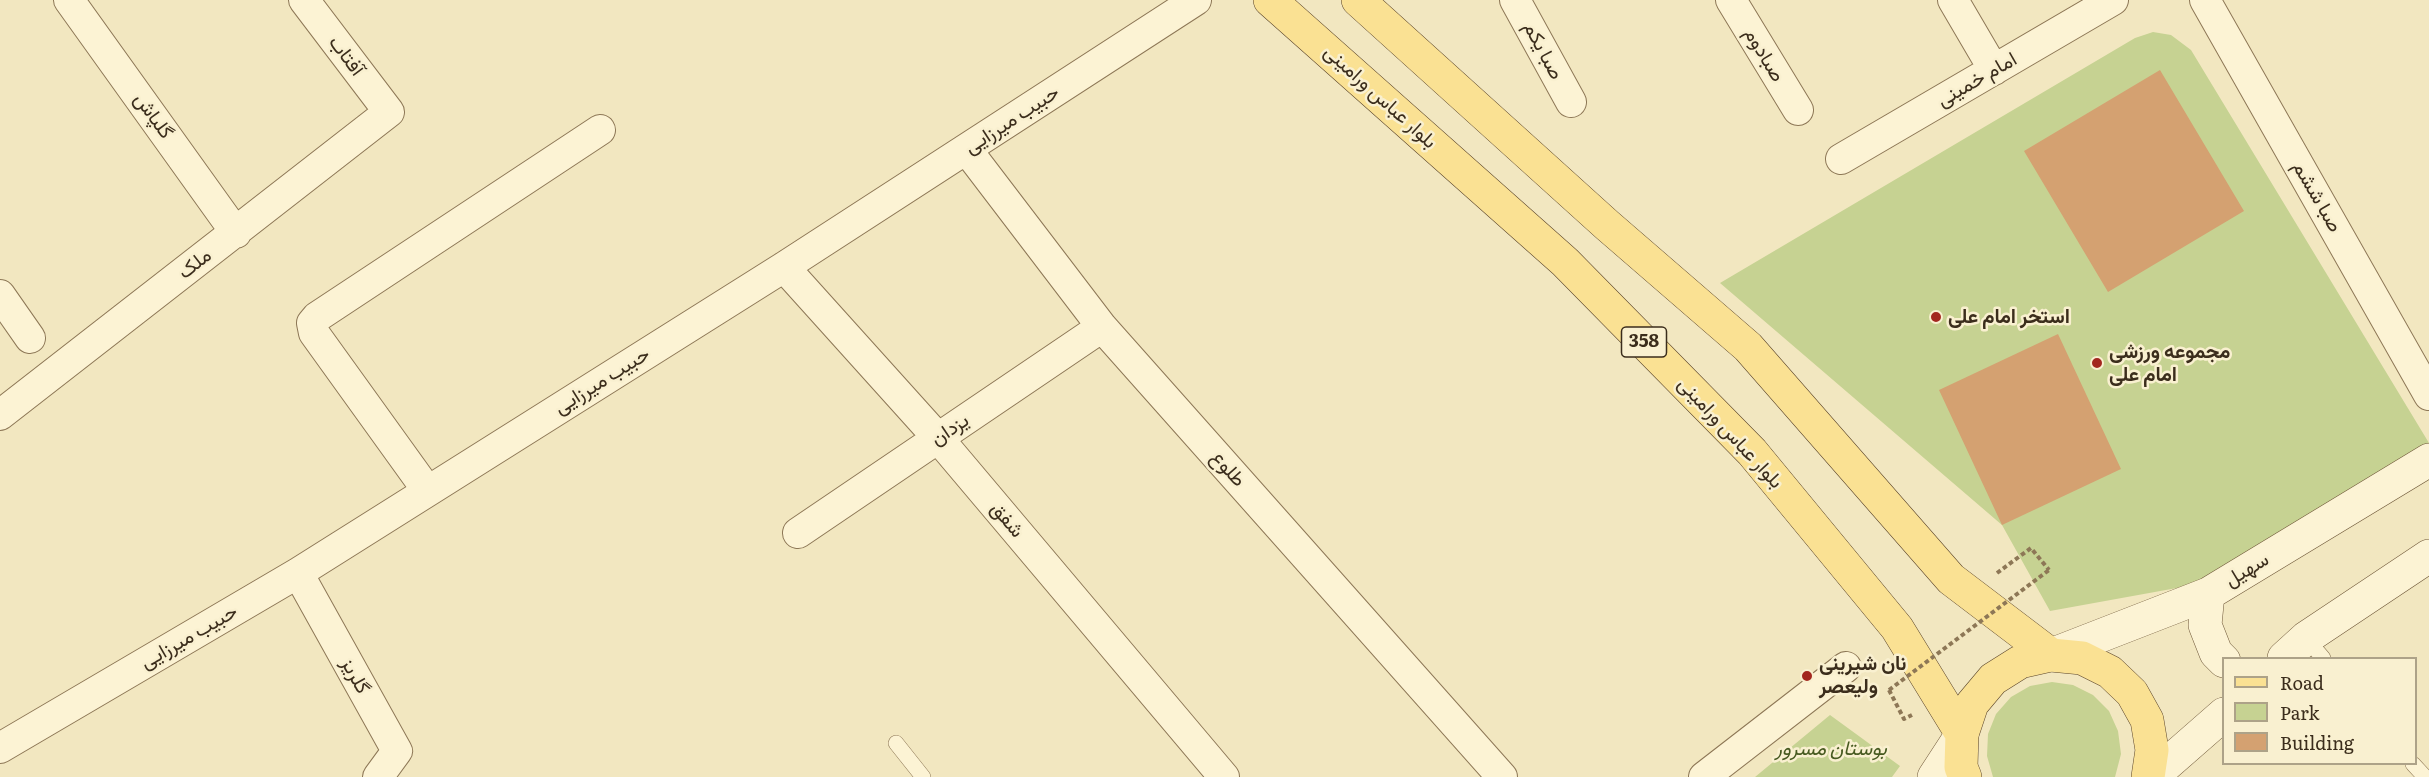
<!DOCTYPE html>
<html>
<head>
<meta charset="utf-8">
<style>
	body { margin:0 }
	#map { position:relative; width:2429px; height:777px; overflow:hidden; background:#f2e7c0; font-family:Literata,serif }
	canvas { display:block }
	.legend { position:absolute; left:2222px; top:657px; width:195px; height:108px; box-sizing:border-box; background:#f9f0d0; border:2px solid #ada288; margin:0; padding:8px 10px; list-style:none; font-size:18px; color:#3b2d1c }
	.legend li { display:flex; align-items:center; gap:12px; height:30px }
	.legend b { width:30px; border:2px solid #ada288 }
</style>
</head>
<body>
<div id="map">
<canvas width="2429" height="777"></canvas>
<ul class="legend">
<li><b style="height:8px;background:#fae193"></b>Road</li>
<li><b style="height:16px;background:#c6d292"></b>Park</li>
<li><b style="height:16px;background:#d4a171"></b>Building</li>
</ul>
</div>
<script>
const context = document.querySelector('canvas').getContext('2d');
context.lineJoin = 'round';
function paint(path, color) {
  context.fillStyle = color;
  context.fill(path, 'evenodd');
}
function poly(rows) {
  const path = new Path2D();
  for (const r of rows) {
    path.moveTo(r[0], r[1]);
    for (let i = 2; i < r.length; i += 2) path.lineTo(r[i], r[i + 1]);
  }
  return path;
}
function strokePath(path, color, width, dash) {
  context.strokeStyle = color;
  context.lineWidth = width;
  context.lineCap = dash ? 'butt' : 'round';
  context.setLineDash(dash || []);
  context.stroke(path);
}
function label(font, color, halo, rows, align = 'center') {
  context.font = font + ' Literata,Vazirmatn,serif';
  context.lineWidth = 5;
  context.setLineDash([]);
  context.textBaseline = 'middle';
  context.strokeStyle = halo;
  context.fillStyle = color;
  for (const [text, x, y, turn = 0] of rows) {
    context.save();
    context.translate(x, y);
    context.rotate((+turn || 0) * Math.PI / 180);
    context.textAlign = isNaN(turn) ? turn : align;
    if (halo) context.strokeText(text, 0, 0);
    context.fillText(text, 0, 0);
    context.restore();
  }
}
const green = poly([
	[2153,32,2171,35,2191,50,2429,443,2429,453,2243,576,2050,611,2002,525,1720,283,2135,38],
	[2052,682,2073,685,2093,695,2109,711,2118,731,2121,754,2115,777,1993,777,1987,756,1988,734,1996,714,2011,697,2030,686],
	[1830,715,1900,766,1892,777,1755,777]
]);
const building = poly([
	[2160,70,2244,211,2108,292,2024,151],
	[2058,334,2121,469,2002,525,1939,390]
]);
const path = poly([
	[1997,573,2031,548,2049,570],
	[1889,690,1904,719,1912,715]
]);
const lane = poly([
	[2306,638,2323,658],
	[896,743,923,777],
	[2413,764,2425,777]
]);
const street = poly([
	[69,0,236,233],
	[1515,0,1571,102],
	[1731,0,1798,110],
	[1953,0,1994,70],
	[2205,0,2429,395],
	[967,150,1102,327,1502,777],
	[1841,159,2113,0],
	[784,267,938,438,1224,777],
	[0,295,30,338],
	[0,415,389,112,304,0],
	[427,490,314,333,312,323,317,317,600,130],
	[798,533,1102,327],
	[298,573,397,751,378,777],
	[0,748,298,573,784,267,1196,0],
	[1704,777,1846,667]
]);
const secondary = poly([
	[2208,594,2205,625,2216,653,2224,661],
	[2051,655,2208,594,2429,460],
	[2284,658,2306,638,2429,556],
	[1934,777,1962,734],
	[2152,777,2224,714]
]);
const primary = poly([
	[1270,0,1565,262,1752,452,1897,628,1962,734],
	[1358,0,1607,225,1748,347,1951,579,2051,655],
	[1965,777,1961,767,1962,734,1972,704,1993,679,2020,662,2051,655,2082,658,2110,672,2132,693,2147,720,2152,750,2148,777]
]);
const pathBridge = poly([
	[1889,690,2049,570]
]);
const markers = [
	[1936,317,6,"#a3271f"],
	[2097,363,6,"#a3271f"],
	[1807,676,6,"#a3271f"]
];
const shields = [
	[1644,342,45]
];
const shieldNames = [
	["358",1644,342]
];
const streetNames = [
	["صبا یکم",1543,51,62],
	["صبادوم",1764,55,59],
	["آفتاب",346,56,53],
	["امام خمینی",1977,80,-30],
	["بلوار عباس ورامینی",1380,97,42],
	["گلپاش",153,116,54],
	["حبیب میرزایی",1012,120,-33],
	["صبا ششم",2317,197,60],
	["ملک",195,264,-38],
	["حبیب میرزایی",602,381,-32],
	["یزدان",950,430,-34],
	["بلوار عباس ورامینی",1730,433,47],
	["طلوع",1228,469,48],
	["شفق",1007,520,50],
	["سهیل",2247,570,-31],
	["حبیب میرزایی",189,637,-30],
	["گلریز",355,676,61]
];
const poiNames = [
	["استخر امام علی",1948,317],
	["مجموعه ورزشی",2109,352],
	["امام علی",2109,375],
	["نان شیرینی",1819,664],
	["ولیعصر",1819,687]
];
const parkNames = [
	["بوستان مسرور",1831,749]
];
paint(green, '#c6d292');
paint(building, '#d4a171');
strokePath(lane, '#8d7756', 16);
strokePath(street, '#8d7756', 32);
strokePath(secondary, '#6f5839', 34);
strokePath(primary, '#5a442a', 34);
strokePath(path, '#8d7756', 4, [4.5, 3]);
strokePath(lane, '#fcf3d4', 15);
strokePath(street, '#fcf3d4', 30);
strokePath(secondary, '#fcf3d4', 33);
strokePath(primary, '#fae193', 33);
strokePath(pathBridge, '#8d7756', 4, [4.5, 3]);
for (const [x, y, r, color] of markers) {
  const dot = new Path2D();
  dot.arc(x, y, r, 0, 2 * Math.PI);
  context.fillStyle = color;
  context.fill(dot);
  strokePath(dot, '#f9f0d0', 2);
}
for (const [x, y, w] of shields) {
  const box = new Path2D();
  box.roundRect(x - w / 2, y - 15, w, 30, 4.5);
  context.fillStyle = '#f9f0d0';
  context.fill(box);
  strokePath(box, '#3b2d1c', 1.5);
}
label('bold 18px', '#3b2d1c', null, shieldNames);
label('20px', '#3b2d1c', '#f9f0d0', streetNames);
label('bold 20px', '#3b2d1c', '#f9f0d0', poiNames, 'left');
label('italic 20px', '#475a20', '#f9f0d0', parkNames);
</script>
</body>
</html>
